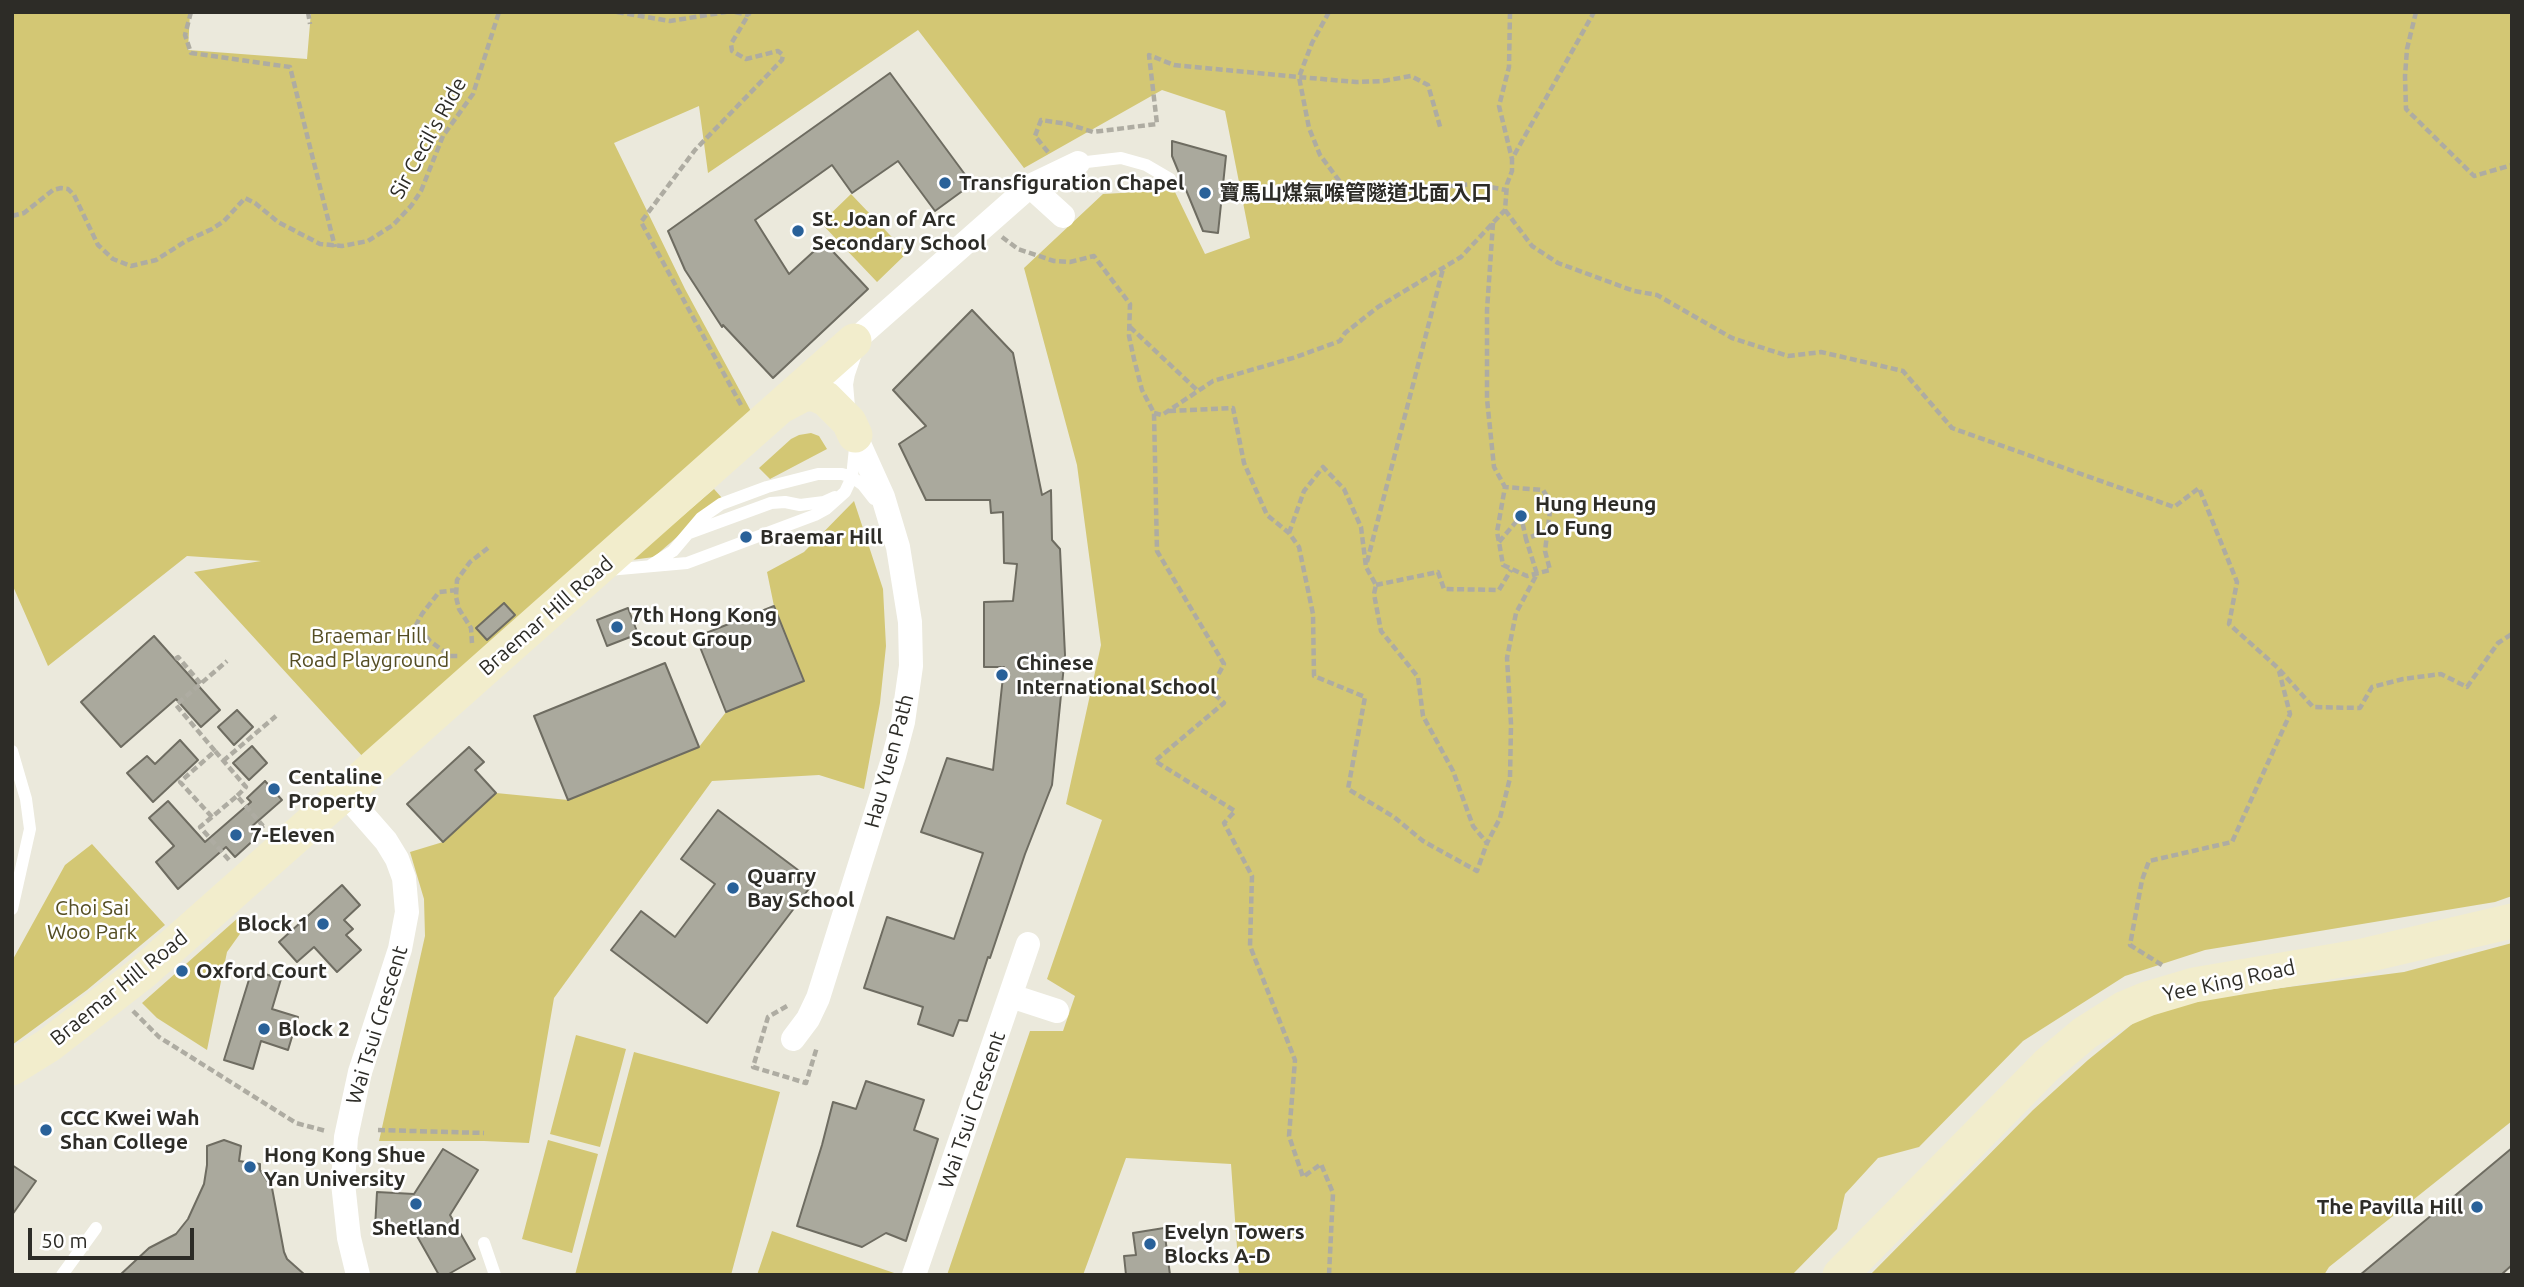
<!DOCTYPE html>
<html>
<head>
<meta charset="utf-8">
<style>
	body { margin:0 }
	#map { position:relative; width:2524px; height:1287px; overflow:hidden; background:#ebe9dc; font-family:Ubuntu,sans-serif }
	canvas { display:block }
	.frame { position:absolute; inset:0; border:14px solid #2d2c27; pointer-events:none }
	.scale { position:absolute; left:28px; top:1228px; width:166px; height:32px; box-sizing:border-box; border:4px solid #2d2c27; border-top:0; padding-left:9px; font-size:21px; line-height:24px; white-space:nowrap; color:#2d2c27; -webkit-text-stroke:5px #fff; paint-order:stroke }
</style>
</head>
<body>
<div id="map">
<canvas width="2524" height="1287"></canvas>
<div class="frame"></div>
<div class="scale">50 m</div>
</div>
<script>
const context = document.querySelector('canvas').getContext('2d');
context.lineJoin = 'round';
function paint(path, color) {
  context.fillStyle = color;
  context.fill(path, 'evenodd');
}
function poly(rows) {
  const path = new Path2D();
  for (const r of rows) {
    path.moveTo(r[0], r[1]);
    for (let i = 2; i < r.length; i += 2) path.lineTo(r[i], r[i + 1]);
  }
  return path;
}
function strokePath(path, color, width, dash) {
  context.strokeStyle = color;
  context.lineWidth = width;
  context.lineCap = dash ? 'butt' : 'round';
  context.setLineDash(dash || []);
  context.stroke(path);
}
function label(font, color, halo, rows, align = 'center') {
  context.font = font + ' Ubuntu,"Noto Sans TC",sans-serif';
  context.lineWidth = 5;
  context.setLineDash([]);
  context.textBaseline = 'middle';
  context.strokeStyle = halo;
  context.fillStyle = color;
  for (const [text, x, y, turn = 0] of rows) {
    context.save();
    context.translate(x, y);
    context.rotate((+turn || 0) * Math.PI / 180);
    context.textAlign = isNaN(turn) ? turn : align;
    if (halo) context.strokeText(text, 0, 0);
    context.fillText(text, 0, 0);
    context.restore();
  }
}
const green = poly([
	[12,12,190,12,188,50,307,59,311,12,2512,12,2512,896,2495,902,2205,950,2125,976,2023,1041,1919,1147,1878,1158,1845,1194,1837,1229,1792,1275,1239,1275,1231,1164,1126,1158,1083,1275,947,1275,1030,1031,1063,1031,1075,996,1047,979,1102,820,1066,804,1101,645,1077,465,1024,268,1103,194,1174,190,1205,254,1250,238,1225,111,1162,90,1024,168,918,30,708,173,699,106,614,143,685,289,753,415,364,758,194,572,261,561,187,556,48,666,12,584],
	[851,194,907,253,877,282,821,223],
	[811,433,819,436,827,449,770,479,759,468,791,439,799,435],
	[714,489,722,498,654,557,631,560],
	[854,501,883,589,886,646,880,703,864,789,819,775,712,781,554,998,529,1143,484,1141,379,1141,425,936,424,899,410,852,443,842,496,793,568,800,699,747,726,712,804,681,774,606,767,572,804,552],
	[92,844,165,925,87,990,12,1045,12,961,65,865],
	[239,917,242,931,227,952,207,1050,157,1018,142,1003],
	[2512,943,2512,1121,2329,1267,2324,1275,1870,1275,2033,1110,2088,1060,2136,1021,2189,1000,2404,972],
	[576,1035,626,1049,600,1147,550,1134],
	[634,1052,780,1092,731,1275,575,1275],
	[548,1140,598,1154,572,1253,522,1239],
	[772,1231,900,1275,757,1275]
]);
const building = poly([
	[890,73,972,184,935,211,898,161,852,193,832,165,755,220,789,274,824,242,868,289,773,378,723,325,722,327,685,270,668,231,890,73],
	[1172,141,1226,156,1218,233,1203,231,1172,156,1172,141],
	[972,310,1013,353,1042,495,1051,490,1052,540,1060,549,1065,655,1052,785,1025,854,990,958,988,957,967,1021,959,1020,953,1036,918,1024,923,1007,864,988,887,917,954,939,983,853,921,832,947,758,993,770,1004,667,984,667,984,602,1013,601,1017,564,1004,563,1003,512,991,513,990,500,926,500,899,444,926,426,893,390,972,310],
	[504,603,515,615,487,640,476,628,504,603],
	[774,606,804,681,726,712,696,637,774,606],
	[628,608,638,634,607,646,597,620,628,608],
	[154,636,220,710,201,727,176,699,121,747,81,702,154,636],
	[665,663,699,747,568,800,534,716,665,663],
	[237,710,253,727,234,745,218,727,237,710],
	[180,740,198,760,153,802,127,773,147,756,155,764,180,740],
	[252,746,267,763,249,780,233,763,252,746],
	[469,747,484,762,475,770,496,793,443,842,407,804,469,747],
	[265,781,282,800,250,828,257,837,235,857,226,847,178,889,156,862,174,846,149,818,168,801,205,842,251,802,247,798,265,781],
	[718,810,814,882,707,1023,611,950,641,911,675,937,715,884,681,859,718,810],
	[342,885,360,905,344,920,353,929,346,935,361,950,337,972,314,947,297,962,279,942,342,885],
	[252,970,281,979,272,1009,298,1017,288,1050,261,1041,253,1069,224,1060,252,970],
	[866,1081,924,1100,914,1130,938,1139,906,1241,886,1233,862,1247,797,1226,822,1145,833,1102,856,1109,866,1081],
	[224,1140,241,1146,239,1161,260,1164,260,1170,272,1188,284,1252,287,1259,305,1275,120,1275,149,1248,176,1234,188,1219,204,1184,207,1165,207,1146,224,1140],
	[2512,1148,2512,1265,2501,1275,2360,1275,2512,1148],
	[443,1149,478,1170,450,1215,475,1259,447,1275,439,1275,413,1229,375,1228,377,1192,414,1194,443,1149],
	[12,1165,36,1181,12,1215,12,1165],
	[1164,1228,1170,1275,1126,1275,1124,1256,1136,1255,1133,1233,1164,1228]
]);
const path = poly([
	[191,12,185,35,191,53,290,67,335,247],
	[308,12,310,24],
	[617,12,670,21,726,12],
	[735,12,749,15],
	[1329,12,1312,43,1299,77,1309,128,1320,155,1349,194,1385,200,1411,196,1439,187,1474,184,1506,190],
	[1510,12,1509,67,1499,106,1512,159],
	[2416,12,2407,49,2405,76,2406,109,2474,176,2512,165],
	[1048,152,1035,136,1041,120,1068,124,1093,132,1157,124,1149,55,1174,65,1299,77,1356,82,1383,81,1411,76,1428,85,1441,130],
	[1505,210,1532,246,1558,263,1634,291,1657,295,1732,338,1788,356,1821,352,1903,371,1952,428,2174,507,2199,488,2237,582,2229,624,2278,668,2313,707,2360,708,2372,687,2403,679,2441,674,2467,687,2498,643,2512,634],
	[12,216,24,213,53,190,61,188,68,189,74,195,98,245,113,259,131,266,156,260,186,241,212,229,224,221,245,198,255,203,278,222,320,244,342,246,368,241,393,225,411,206,421,191,443,136,473,94,499,12],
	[1493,223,1487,310,1487,399,1494,467,1505,487,1497,532,1499,542,1503,565,1527,576,1550,570,1545,551,1551,503,1543,490,1505,487],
	[1002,237,1018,249,1054,261,1070,262,1094,256,1130,304,1129,336,1134,359,1142,390,1154,413,1157,551,1224,664,1210,690,1224,703,1155,761,1235,811,1224,823,1252,876,1250,946,1295,1060,1289,1136,1303,1177,1321,1164,1333,1193,1329,1275],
	[1130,327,1198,391],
	[741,405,641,222,695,150,782,60,783,55,778,51,746,59,732,51,731,44,750,12],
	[1169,411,1233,408,1244,463,1267,515,1289,533,1299,547,1313,614,1314,676,1365,697,1348,789,1394,817,1423,841,1477,871,1487,843],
	[1154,413,1162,415,1213,381,1296,357,1340,341,1345,333,1378,307,1461,257,1505,210,1507,184,1512,171,1512,159,1594,12],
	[1289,533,1304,491,1323,467,1344,489,1361,527,1366,567,1376,585,1374,594,1381,631,1418,677,1423,716,1453,771,1473,826,1487,843,1500,818,1510,778,1511,724,1507,658,1516,613,1537,574,1526,539],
	[1499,542,1521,516,1526,539,1548,530],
	[1367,562,1443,269],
	[1376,585,1438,572,1444,589,1499,590,1511,570],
	[457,590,439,592,422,614,416,625,430,641,450,656,458,656],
	[472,643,471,628,459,609,456,597,457,580,470,562,488,548],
	[175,659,178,657,201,684],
	[215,751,176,705,227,661],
	[223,761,276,716],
	[212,817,180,782,215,751,246,787,237,796],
	[229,860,200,827,237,796,263,826,265,825],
	[2162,965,2130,945,2142,880,2149,861,2232,842,2290,714,2279,671],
	[787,1006,768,1017,753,1067,806,1083,817,1047],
	[133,1011,159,1037,296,1123,326,1131],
	[378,1130,484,1133]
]);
const lane = poly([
	[1078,163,1121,158,1146,165,1170,179],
	[689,533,771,503,785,502,800,505,824,502,835,497],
	[651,565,673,551,701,518,721,504,767,487,818,474,842,474,852,477,863,485,874,499],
	[608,570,687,563,815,515,826,509,845,492,852,477,855,448],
	[12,751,26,799,30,829,12,909],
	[484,1243,495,1275],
	[62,1275,96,1228]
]);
const street = poly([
	[1030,186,1063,216],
	[849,421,843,407,841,384,843,373,854,341,1030,186,1078,163],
	[344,793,386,841,397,859,404,878,407,912,400,949,360,1072,346,1137,343,1183,349,1238,358,1275],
	[1011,996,1057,1011],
	[793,1039,808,1019,818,998,894,756,903,722,911,666,910,622,898,547,883,497,855,435],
	[914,1275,1028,944]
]);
const secondary = poly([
	[783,405,802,395,813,393,826,399,849,422,855,435],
	[12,1068,49,1045,143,972,854,341],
	[1840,1275,2047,1065,2085,1033,2123,1009,2147,999,2194,985,2358,957,2512,921]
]);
const markers = [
	[945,183,7,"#296199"],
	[1205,193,7,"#296199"],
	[798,231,7,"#296199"],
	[1521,516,7,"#296199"],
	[746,537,7,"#296199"],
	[617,627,7,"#296199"],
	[1002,675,7,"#296199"],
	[274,789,7,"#296199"],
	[236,835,7,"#296199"],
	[733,888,7,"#296199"],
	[323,924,7,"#296199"],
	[182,971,7,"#296199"],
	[264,1029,7,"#296199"],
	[46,1130,7,"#296199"],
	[250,1167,7,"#296199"],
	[416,1204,7,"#296199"],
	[2477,1207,7,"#296199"],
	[1150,1244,7,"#296199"]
];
const streetNames = [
	["Sir Cecil's Ride",428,138,-61],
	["Braemar Hill Road",546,616,-41],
	["Hau Yuen Path",889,761,-75],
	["Yee King Road",2229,981,-12],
	["Braemar Hill Road",119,988,-39],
	["Wai Tsui Crescent",377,1025,-73],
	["Wai Tsui Crescent",972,1110,-71]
];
const poiNames = [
	["Transfiguration Chapel",959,183],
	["寶馬山煤氣喉管隧道北面入口",1219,193],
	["St. Joan of Arc",812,219],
	["Secondary School",812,243],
	["Hung Heung",1535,504],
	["Lo Fung",1535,528],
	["Braemar Hill",760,537],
	["7th Hong Kong",631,615],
	["Scout Group",631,639],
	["Chinese",1016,663],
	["International School",1016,687],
	["Centaline",288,777],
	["Property",288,801],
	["7-Eleven",250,835],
	["Quarry",747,876],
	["Bay School",747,900],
	["Block 1",309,924,"right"],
	["Oxford Court",196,971],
	["Block 2",278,1029],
	["CCC Kwei Wah",60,1118],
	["Shan College",60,1142],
	["Hong Kong Shue",264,1155],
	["Yan University",264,1179],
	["The Pavilla Hill",2463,1207,"right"],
	["Shetland",416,1228,"center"],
	["Evelyn Towers",1164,1232],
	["Blocks A-D",1164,1256]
];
const parkNames = [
	["Braemar Hill",369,636],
	["Road Playground",369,660],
	["Choi Sai",92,908],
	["Woo Park",92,932]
];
paint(green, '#d3c774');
paint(building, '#aaa99d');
strokePath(building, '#6e6c61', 2);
strokePath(path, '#aeaca2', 4.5, [7, 3.5]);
strokePath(lane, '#fff', 12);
strokePath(street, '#fff', 24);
strokePath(secondary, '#f2edcc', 35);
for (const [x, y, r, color] of markers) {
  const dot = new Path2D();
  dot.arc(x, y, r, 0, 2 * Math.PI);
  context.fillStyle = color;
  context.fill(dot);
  strokePath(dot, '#fff', 2.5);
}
label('21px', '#2d2c27', '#fff', streetNames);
label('bold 21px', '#2d2c27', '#fff', poiNames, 'left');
label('21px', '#544d23', '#fff', parkNames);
</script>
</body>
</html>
